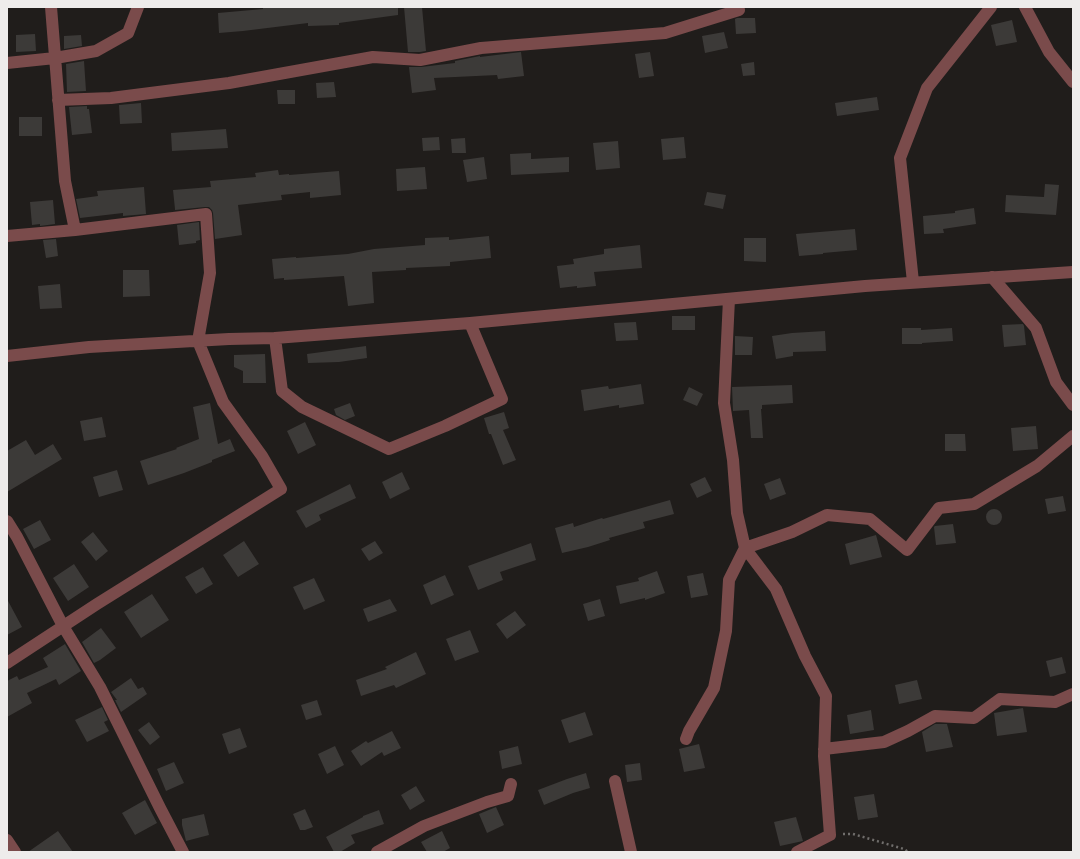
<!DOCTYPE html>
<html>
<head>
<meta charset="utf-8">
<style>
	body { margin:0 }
	#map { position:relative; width:1080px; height:859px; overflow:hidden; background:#201d1b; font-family:"DejaVu Sans",sans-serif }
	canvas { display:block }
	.frame { position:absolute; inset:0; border:8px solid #eeeceb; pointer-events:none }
</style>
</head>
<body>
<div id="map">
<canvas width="1080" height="859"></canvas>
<div class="frame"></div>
</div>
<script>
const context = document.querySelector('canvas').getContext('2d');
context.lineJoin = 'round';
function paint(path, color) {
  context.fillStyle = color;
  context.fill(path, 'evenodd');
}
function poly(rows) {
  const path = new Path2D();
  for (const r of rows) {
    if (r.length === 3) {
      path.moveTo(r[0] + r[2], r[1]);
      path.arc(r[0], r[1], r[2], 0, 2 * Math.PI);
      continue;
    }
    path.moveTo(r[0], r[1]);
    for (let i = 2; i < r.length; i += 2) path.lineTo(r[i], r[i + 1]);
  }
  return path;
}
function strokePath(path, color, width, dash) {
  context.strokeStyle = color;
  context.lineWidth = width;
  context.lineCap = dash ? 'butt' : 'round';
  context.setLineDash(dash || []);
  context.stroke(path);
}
const building = poly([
	[270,7,398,7,398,15,339,23,339,25,308,26,308,23,243,31,219,33,218,13,263,9,263,8],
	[404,7,422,7,426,51,420,52,408,52],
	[737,18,755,18,756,33,736,34,735,19],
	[1012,20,1017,42,996,46,991,25],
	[724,32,728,48,705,53,702,36],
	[35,34,36,51,16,52,16,35],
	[81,35,82,46,64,49,64,36],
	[521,52,524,76,498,79,497,75,434,78,436,90,412,93,409,67,421,67,455,63,455,61,480,56,480,57],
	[650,52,654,76,639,78,635,54],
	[84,61,86,91,67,92,66,64],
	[754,62,755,75,743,76,741,64],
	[334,82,336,97,317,98,316,83],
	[277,90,295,90,295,104,278,104],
	[877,97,879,110,837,116,835,103],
	[141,103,142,123,120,124,119,105],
	[87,106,87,109,89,109,92,133,72,135,69,107],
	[19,117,42,117,42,136,19,136],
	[226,129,228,148,172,151,171,133],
	[439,137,440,150,423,151,422,138],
	[684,137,686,158,663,160,661,139],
	[465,138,466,153,452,153,451,139],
	[618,141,620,168,596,170,593,143],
	[531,153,531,159,569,157,569,172,511,175,510,154],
	[484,157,487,179,467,182,463,160],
	[425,167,427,189,397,191,396,169],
	[278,170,279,175,289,174,289,175,339,171,341,195,310,198,310,192,281,195,282,200,238,205,242,235,215,239,213,213,212,210,209,207,205,207,175,210,175,209,173,190,211,187,210,181,256,177,255,173],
	[1045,184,1059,185,1056,215,1005,212,1006,195,1044,197],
	[144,187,146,214,123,216,123,213,80,218,76,199,98,196,97,191],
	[707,192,726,195,723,209,704,205],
	[53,200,55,224,40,226,40,224,32,225,30,202],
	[974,208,976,224,943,229,944,233,924,234,923,216,955,213,955,211],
	[199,222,200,240,196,241,196,243,179,245,177,225],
	[855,229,857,250,823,253,823,254,799,256,796,234],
	[489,236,491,258,450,262,450,266,406,268,406,270,372,272,374,303,348,306,344,276,284,280,284,278,274,279,272,259,296,257,296,258,348,254,374,249,425,245,425,238,449,237,449,240],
	[744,238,766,238,766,262,744,261],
	[56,239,58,256,46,258,43,240],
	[640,245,642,268,594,272,596,286,577,288,577,286,560,288,557,266,574,264,573,259,604,254,604,249],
	[123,270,149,270,150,296,123,297],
	[60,284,62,308,40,309,38,286],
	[672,316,695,316,695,330,672,330],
	[636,322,638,340,616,341,614,323],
	[1023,324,1024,326,1026,345,1004,347,1002,325],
	[902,328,921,328,921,330,952,328,953,341,922,343,922,344,902,344],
	[825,331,826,351,793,352,793,356,776,359,772,336,792,333],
	[735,336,753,337,752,355,735,355],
	[366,346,367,358,339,362,308,363,307,354],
	[265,354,266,383,243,383,243,371,234,367,234,355],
	[641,384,644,404,619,408,619,405,584,411,581,390,608,386,609,389],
	[792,385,793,403,762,405,762,409,761,409,763,438,751,438,749,410,733,411,732,387],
	[689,387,703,394,697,406,683,400],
	[210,403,218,444,230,439,235,451,212,460,212,462,184,473,148,485,140,461,177,449,176,448,199,439,193,407],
	[350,403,355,416,345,420,336,415,334,409],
	[504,412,509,428,503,430,516,460,503,465,491,434,489,434,484,418],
	[102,417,106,437,84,441,80,421],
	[305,422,316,445,298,454,287,431],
	[1036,426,1038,449,1013,451,1011,428],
	[945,434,965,434,966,451,945,451],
	[26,440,35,455,53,444,62,459,7,492,7,451],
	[117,470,123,490,99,497,93,477],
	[402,472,410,489,390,499,382,482],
	[705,477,712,491,697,498,690,484],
	[780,478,786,494,770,500,764,484],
	[350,484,356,498,319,515,321,520,306,528,296,511],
	[1063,496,1066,511,1048,514,1045,499],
	[670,500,674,514,643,522,645,528,609,538,610,540,588,547,562,553,555,528,573,523,574,527,602,518,603,519],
	[994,517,8],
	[40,520,51,540,34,549,23,529],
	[953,524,956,543,936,545,934,527,935,526],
	[93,532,108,551,96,561,81,542],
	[876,535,882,557,850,565,845,544],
	[244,541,259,564,238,577,223,555],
	[375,541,383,553,369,561,361,549],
	[531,543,536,560,500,572,503,580,478,590,468,566],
	[74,564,89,587,68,601,53,578],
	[203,567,213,584,196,594,185,577],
	[657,571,665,593,645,600,645,598,620,604,616,586,639,581,638,578],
	[703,573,708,595,691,598,687,576],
	[445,575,454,595,431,605,423,585],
	[314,578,325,601,304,610,293,587],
	[152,594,169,620,141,638,124,612],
	[7,599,22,627,7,635],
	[390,599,397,611,368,622,363,609],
	[600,599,605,616,588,621,583,604],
	[515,611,526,625,507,639,496,624],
	[101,628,116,648,100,660,94,663,82,642],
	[470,630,479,652,455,661,446,639],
	[65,644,81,671,59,685,56,679,27,693,32,703,7,717,7,681,17,676,19,680,48,667,43,658],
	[416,652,426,674,396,688,394,685,361,696,356,680,387,669,385,667],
	[1062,657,1066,673,1050,677,1046,661],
	[131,678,138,689,143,687,147,694,121,712,115,700,117,700,111,692],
	[917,680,922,699,899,704,895,685],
	[317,700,322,715,306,720,301,705],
	[102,707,108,720,104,722,109,731,87,742,75,720],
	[1023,708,1027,732,997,736,994,713],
	[871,710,874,730,850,734,847,715],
	[585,712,593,735,569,743,561,720],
	[149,722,160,737,150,745,138,730],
	[935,724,947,724,953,747,926,752,922,732],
	[240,728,247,747,229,754,222,734],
	[392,731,401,748,384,756,382,752,361,766,351,751,366,741,368,743],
	[699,744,705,768,684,772,679,749],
	[335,746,344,765,327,774,318,754],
	[518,746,522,764,502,769,499,751],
	[174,762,184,783,166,791,157,769],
	[640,763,642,780,627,782,625,765],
	[586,773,590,788,573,793,544,805,538,790,567,779],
	[416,786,425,801,410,810,401,795],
	[874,794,878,817,858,820,854,797],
	[145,800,157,823,135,835,122,813],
	[496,807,504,825,487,833,479,814],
	[305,809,313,827,305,830,300,830,293,814],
	[379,810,384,824,351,835,355,843,340,852,334,852,326,837,363,817,363,816],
	[204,814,209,835,186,841,182,825,182,819],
	[796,817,803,841,780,846,774,822],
	[58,831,73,852,28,852],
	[442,831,450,848,443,852,427,852,421,842]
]);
const path = poly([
	[843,834,853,834,904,849,908,852]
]);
const minor = poly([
	[51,7,65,181,75,230],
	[1025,7,1049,52,1073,82],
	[7,63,55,58,96,51,128,33,138,7],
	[58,100,111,98,229,83,373,57,420,60,481,48,665,33,739,10],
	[7,236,75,230,206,214,210,273,198,341,223,402,262,456,281,489,97,604,7,663],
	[992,277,1036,328,1056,382,1073,405],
	[913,282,900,158,927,88,991,7],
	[275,338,282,391,302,407,389,449,445,426,502,399,470,323],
	[7,356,89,347,229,339,275,338,470,323,865,286,1073,272],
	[7,521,17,537,63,626,100,687,160,808,183,852],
	[686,739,689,731,714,688,726,631,729,580,745,548,737,513,733,460,724,403,729,299],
	[824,749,884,742,908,731,935,716,974,718,1000,699,1055,702,1073,694],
	[615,781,631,852],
	[7,840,15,852],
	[377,852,424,826,487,802,508,796,511,784],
	[797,852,830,835,824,756,826,696,805,656,776,589,745,548,792,532,827,515,870,519,907,550,939,508,974,504,1037,466,1073,436]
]);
paint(building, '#3c3a38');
strokePath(path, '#706e6c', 2.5, [2, 3]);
strokePath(minor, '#7a4b4b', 12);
</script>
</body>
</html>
